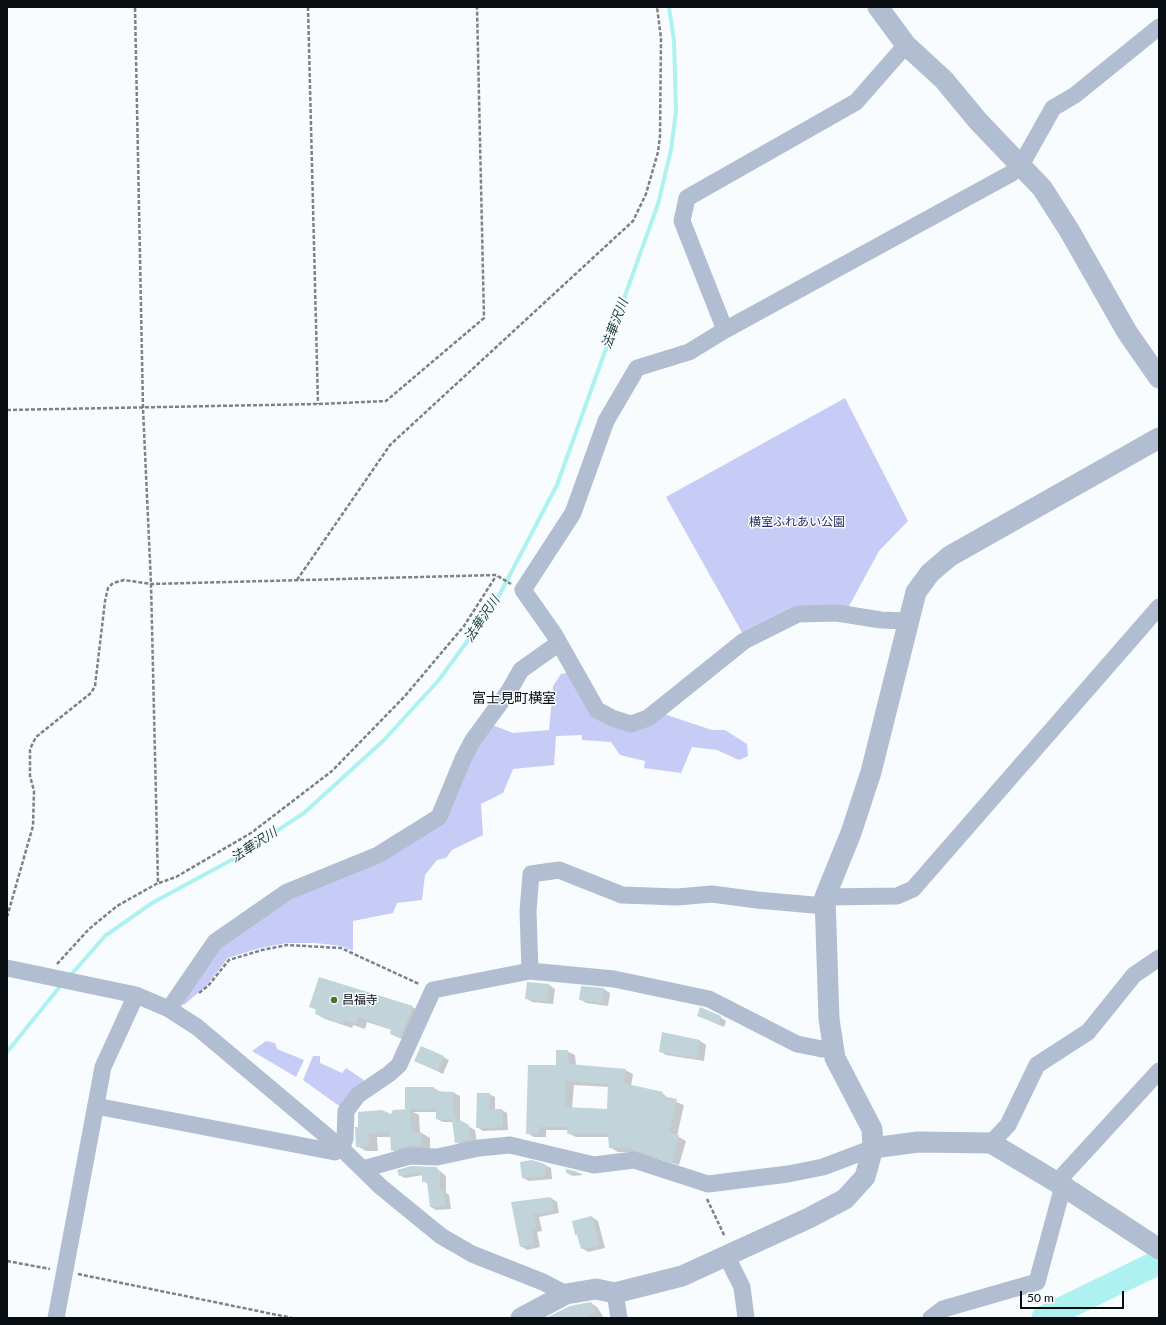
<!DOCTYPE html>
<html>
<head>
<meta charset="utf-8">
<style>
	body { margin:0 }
	#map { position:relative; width:1166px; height:1325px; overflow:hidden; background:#f8fcfe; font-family:Lato,sans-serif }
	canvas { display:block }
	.frame { position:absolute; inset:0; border:8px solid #080d11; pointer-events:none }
	.scale { position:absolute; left:1020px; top:1291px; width:104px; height:18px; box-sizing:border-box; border:2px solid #080d11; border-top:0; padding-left:5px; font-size:12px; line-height:14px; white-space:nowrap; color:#080d11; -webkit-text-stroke:3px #f8fcfe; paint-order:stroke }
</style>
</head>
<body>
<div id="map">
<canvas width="1166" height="1325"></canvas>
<div class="frame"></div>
<div class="scale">50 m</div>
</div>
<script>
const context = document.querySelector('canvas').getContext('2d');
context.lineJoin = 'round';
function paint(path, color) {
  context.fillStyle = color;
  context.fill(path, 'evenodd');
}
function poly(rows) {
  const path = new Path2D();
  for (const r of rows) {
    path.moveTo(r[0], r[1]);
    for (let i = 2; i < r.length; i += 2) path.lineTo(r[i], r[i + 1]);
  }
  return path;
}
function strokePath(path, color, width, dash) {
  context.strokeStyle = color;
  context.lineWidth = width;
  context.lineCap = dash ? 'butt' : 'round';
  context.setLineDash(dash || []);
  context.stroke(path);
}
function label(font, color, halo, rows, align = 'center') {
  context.font = font + ' Lato,"Noto Sans JP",sans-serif';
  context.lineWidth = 3;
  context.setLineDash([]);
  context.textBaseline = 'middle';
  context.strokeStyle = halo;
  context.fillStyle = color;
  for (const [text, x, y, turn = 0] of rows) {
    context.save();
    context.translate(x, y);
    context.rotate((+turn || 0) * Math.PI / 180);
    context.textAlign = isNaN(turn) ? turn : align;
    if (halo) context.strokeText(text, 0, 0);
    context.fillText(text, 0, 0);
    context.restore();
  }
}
const green = poly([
	[845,398,908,521,879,551,847,610,744,636,666,497],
	[571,672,609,721,664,714,712,730,725,730,747,744,748,756,739,760,717,750,692,747,681,773,644,768,645,761,620,755,611,742,582,740,582,735,556,736,554,765,513,769,503,793,481,804,483,835,452,850,446,858,437,860,425,875,422,900,397,903,393,913,353,921,353,951,341,946,315,943,287,943,260,948,228,958,206,986,184,1005,177,1001,217,944,289,895,442,820,466,761,490,724,513,733,549,730,553,686,561,674],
	[266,1041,275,1043,277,1049,304,1060,296,1077,252,1051],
	[313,1056,320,1056,320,1063,342,1073,346,1068,364,1080,342,1108,303,1080]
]);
const shadow = poly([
	[528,983,549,985,555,989,553,1004,532,1002,526,998],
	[604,989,610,993,608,1006,586,1003,580,999],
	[310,1007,412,1007,422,1012,410,1043,391,1034,392,1030,367,1022,365,1029,353,1025,352,1028,325,1019,316,1014,317,1010],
	[698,1016,720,1017,726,1021,724,1027],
	[688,1039,700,1041,706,1045,704,1061,666,1055,660,1051],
	[567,1051,575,1055,576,1065,625,1070,633,1074,631,1086,662,1093,669,1099,684,1105,677,1136,686,1141,679,1165,635,1152,618,1152,610,1147,610,1137,576,1137,568,1133,569,1130,546,1130,546,1137,534,1137,527,1133,557,1066],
	[574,1085,609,1087,608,1110,572,1108],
	[443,1057,449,1060,443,1074,416,1061],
	[406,1088,434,1088,440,1092,454,1093,460,1096,460,1122,475,1130,477,1143,462,1146,456,1142,453,1122,443,1122,437,1119,437,1112,413,1112,419,1115,420,1132,430,1138,430,1151,401,1155,392,1150,392,1137,377,1137,378,1151,366,1151,357,1146,356,1128,409,1110,406,1108],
	[489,1094,495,1097,495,1110,502,1110,507,1113,508,1130,483,1131,477,1127],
	[545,1165,551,1168,552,1179,529,1181,523,1178],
	[436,1168,446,1176,446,1193,449,1195,451,1209,436,1210,431,1207,428,1184,423,1181,423,1175,405,1178,399,1175],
	[567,1170,579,1173,583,1175,573,1176,567,1173],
	[551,1198,557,1202,559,1213,539,1217,542,1231,537,1232,540,1247,527,1250,521,1246,513,1203],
	[592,1217,598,1221,605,1248,588,1252,582,1248,579,1236,576,1234],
	[591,1303,597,1307,604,1318,549,1318]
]);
const stream = poly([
	[70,976,105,936,152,903,237,857,304,813,383,741,438,681,494,605,557,485,658,204,671,150,676,111,674,41,669,7],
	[7,1052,62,984]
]);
const river = poly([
	[1044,1318,1159,1262]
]);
const building = poly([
	[319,977,413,1006,400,1038,390,1034,391,1029,358,1017,356,1024,344,1020,343,1024,315,1014,316,1009,309,1007],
	[527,982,549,984,547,1001,525,999],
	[581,986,604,988,602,1003,579,1000],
	[700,1007,721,1016,718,1024,697,1016],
	[662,1032,700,1040,697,1058,659,1052],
	[421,1046,444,1056,437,1071,414,1061],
	[556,1050,568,1050,569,1064,626,1069,623,1083,663,1092,662,1096,677,1099,669,1133,679,1135,672,1162,627,1148,609,1148,608,1134,567,1134,568,1127,539,1127,539,1134,526,1134,528,1065,556,1065],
	[566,1081,608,1084,607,1109,565,1107],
	[405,1087,434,1087,434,1091,454,1092,454,1117,469,1125,471,1139,455,1143,452,1120,436,1119,436,1109,405,1109],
	[477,1093,490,1093,489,1109,502,1109,503,1127,476,1128],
	[410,1109,412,1132,421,1132,422,1146,408,1146,391,1151,390,1132,368,1133,369,1146,356,1147,355,1127,358,1127,358,1112,382,1110,391,1114,393,1110],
	[532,1160,545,1164,546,1176,522,1178,520,1162],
	[411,1166,437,1167,437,1171,440,1171,440,1191,444,1190,445,1206,430,1207,427,1182,422,1182,422,1172,399,1176,397,1170],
	[566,1169,579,1172,566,1173],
	[551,1197,554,1210,533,1214,536,1228,531,1229,534,1244,520,1247,511,1202],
	[592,1216,599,1245,581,1249,577,1235,575,1235,572,1221],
	[591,1302,596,1312,585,1318,546,1318,570,1306]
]);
const path = poly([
	[308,7,318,404],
	[7,410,318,404,386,401,484,318,477,7],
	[297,580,390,445,633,221,646,194,658,152,660,136,661,38,657,7],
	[159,883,176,877,251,833,332,771,405,696,464,626,496,576],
	[7,917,33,826,34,791,30,776,30,749,36,737,91,693,95,686,105,601,108,588,113,583,124,580,151,584,496,575,511,584],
	[57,964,89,929,117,906,158,883,151,584,143,408,135,7],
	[199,993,208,986,229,960,262,950,287,945,341,948,419,984],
	[707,1199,725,1237],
	[7,1261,50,1269],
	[78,1274,292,1318]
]);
const minor = poly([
	[725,330,682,221,687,198,856,102,906,45],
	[909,621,881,620,837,613,798,614,744,641,648,718,631,724,612,718,597,710,554,634,523,590,573,513,606,421,637,368,689,352,725,330,1012,173,1021,165,1053,108,1075,95,1159,27],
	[825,897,897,896,913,889,1159,607],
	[7,968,136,995,169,1009,197,1027,341,1148,381,1187,441,1236,472,1254,543,1282,566,1294],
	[530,971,528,911,531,874,559,870,622,895,677,897,712,894,757,900,825,906],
	[169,1009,215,942,287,892,378,855,439,817,463,759,473,740,509,691,521,670,559,643],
	[96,1106,335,1152,341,1148,345,1139,346,1111,358,1095,389,1074,399,1065,433,990,530,971,614,979,709,999,797,1044,822,1049,834,1048],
	[991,1143,1008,1125,1037,1065,1088,1032,1134,975,1159,958],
	[363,1169,410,1156,437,1157,479,1148,510,1145,594,1165,634,1160,708,1184,788,1174,823,1167,873,1148],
	[1057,1182,1159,1071],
	[726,1255,742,1287,746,1318],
	[615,1293,619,1318],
	[56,1318,103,1067,136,995],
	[931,1318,943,1309,1037,1282,1063,1186]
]);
const tertiary = poly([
	[878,7,906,45,944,80,978,121,1042,188,1069,230,1127,332,1159,378],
	[873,1148,918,1142,991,1143,1063,1186,1159,1249],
	[521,1318,566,1294,596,1289,615,1293,682,1276,809,1218,845,1199,865,1177,873,1148,872,1129,835,1058,829,1019,825,897,851,833,871,772,916,592,930,573,950,556,1159,438]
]);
const markers = [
	[334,1000,4,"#4e7028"]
];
const parkNames = [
	["横室ふれあい公園",797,522]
];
const poiNames = [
	["昌福寺",342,1000]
];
const waterNames = [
	["法華沢川",615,324,-70],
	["法華沢川",482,619,-56],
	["法華沢川",254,845,-33]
];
const quarterNames = [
	["富士見町横室",514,698]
];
paint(green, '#c7ccf6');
paint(shadow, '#0003');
strokePath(stream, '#adf2f1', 4);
strokePath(river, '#adf2f1', 25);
paint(building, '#c0d4da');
strokePath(path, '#7d8184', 2.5, [4, 2]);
strokePath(minor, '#b1bdd0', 17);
strokePath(tertiary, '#b1bdd0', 21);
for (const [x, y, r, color] of markers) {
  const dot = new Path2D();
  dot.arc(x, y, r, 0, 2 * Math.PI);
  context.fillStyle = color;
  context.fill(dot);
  strokePath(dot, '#f8fcfe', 1.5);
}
label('12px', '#2d2c66', '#f8fcfe', parkNames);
label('12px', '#080d11', '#f8fcfe', poiNames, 'left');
label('italic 13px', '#1b3d3c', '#f8fcfe', waterNames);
label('14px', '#080d11', '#f8fcfe', quarterNames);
</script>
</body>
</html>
